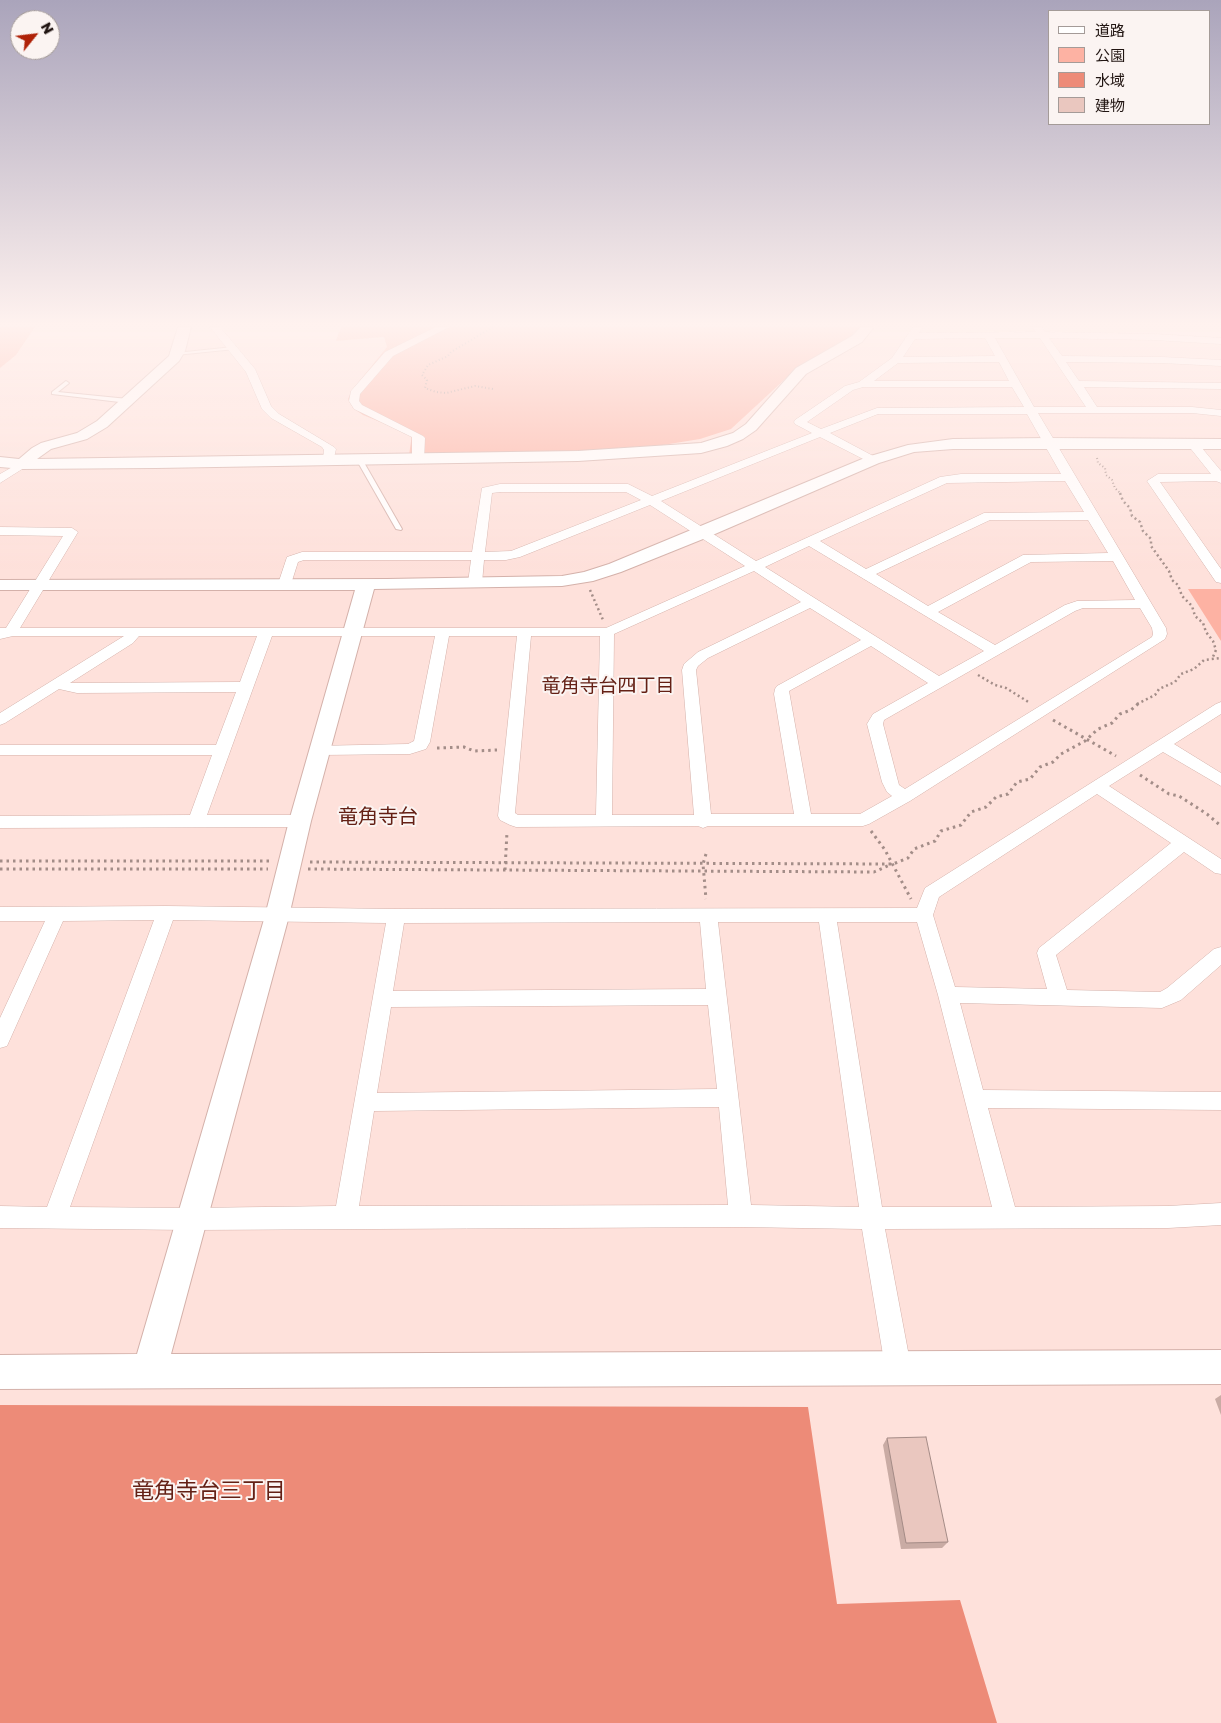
<!DOCTYPE html>
<html>
<head>
<meta charset="utf-8">
<style>
	body { margin:0 }
	#map { position:relative; width:1221px; height:1723px; overflow:hidden; background:#fee1db; font-family:"Golos Text","Noto Sans JP",sans-serif }
	canvas { display:block }
	.legend { position:absolute; left:1048px; top:10px; width:162px; height:115px; box-sizing:border-box; background:#fbf4f2; border:1px solid #a49b98; margin:0; padding:6px 9px; list-style:none; font-size:15px; color:#211512 }
	.legend li { display:flex; align-items:center; gap:10px; height:25px }
	.legend b { width:25px; border:1px solid #a49b98 }
	.north { position:absolute; left:10px; top:10px; width:50px; height:50px; box-sizing:border-box; background:#fbf4f2; border:1px solid #a49b98; border-radius:50%; rotate:61deg; font-size:14px; font-weight:700; line-height:20px; text-align:center; color:#211512 }
	.north::after { content:''; display:block; margin:auto; width:18px; height:22px; background:#af2208; clip-path:polygon(50% 0,100% 100%,50% 72%,0 100%) }
</style>
</head>
<body>
<div id="map">
<canvas width="1221" height="1723"></canvas>
<ul class="legend">
<li><b style="height:6px;background:#fff"></b>道路</li>
<li><b style="height:14px;background:#fdb2a3"></b>公園</li>
<li><b style="height:14px;background:#ed8b78"></b>水域</li>
<li><b style="height:14px;background:#eac7bf"></b>建物</li>
</ul>
<div class="north">N</div>
</div>
<script>
const context = document.querySelector('canvas').getContext('2d');
context.lineJoin = 'round';
function paint(path, color) {
  context.fillStyle = color;
  context.fill(path, 'evenodd');
}
function poly(rows) {
  const path = new Path2D();
  for (const r of rows) {
    path.moveTo(r[0], r[1]);
    for (let i = 2; i < r.length; i += 2) path.lineTo(r[i], r[i + 1]);
  }
  return path;
}
function strokePath(path, color, width, dash) {
  context.strokeStyle = color;
  context.lineWidth = width;
  context.lineCap = dash ? 'butt' : 'round';
  context.setLineDash(dash || []);
  context.stroke(path);
}
function label(font, color, halo, rows, align = 'center') {
  context.font = font + ' "Golos Text","Noto Sans JP",sans-serif';
  context.lineWidth = 4;
  context.setLineDash([]);
  context.textBaseline = 'middle';
  context.strokeStyle = halo;
  context.fillStyle = color;
  for (const [text, x, y, turn = 0] of rows) {
    context.save();
    context.translate(x, y);
    context.rotate((+turn || 0) * Math.PI / 180);
    context.textAlign = isNaN(turn) ? turn : align;
    if (halo) context.strokeText(text, 0, 0);
    context.fillText(text, 0, 0);
    context.restore();
  }
}
const green = poly([
	[0,327,35,327,16,355,0,368],
	[341,327,860,327,849,338,796,369,731,429,700,439,663,445,557,452,409,455,412,435,363,415,353,408,348,399,352,390,387,347,384,337,336,341],
	[1188,589,1221,589,1221,641]
]);
const water = poly([
	[0,1405,808,1407,837,1604,960,1600,997,1723,0,1723]
]);
const pathFar2 = poly([
	[493,327,451,352,448,356,428,365,422,375,427,380,425,388,436,392,446,393,475,386,493,389],
	[1097,458,1098,463,1105,468,1106,475,1112,480,1115,488,1121,494]
]);
const pathFar1 = poly([
	[1120,493,1123,501,1130,508,1132,516,1140,522,1143,531,1151,539,1151,546,1169,571,1172,580,1178,585,1182,596,1192,606,1195,616,1203,623,1206,632,1213,641,1216,650,1212,659],
	[590,590,603,620],
	[978,675,995,685,1006,688,1030,703],
	[1137,704,1155,695,1159,689,1175,682,1181,674,1194,669,1204,660,1221,658]
]);
const path = poly([
	[1053,720,1116,756],
	[437,748,464,747,474,751,497,750],
	[1140,775,1169,794,1179,796,1207,814,1221,826],
	[871,831,885,850,911,899],
	[706,854,703,864,706,899],
	[0,861,270,861],
	[310,862,893,864,908,858,914,849,935,841,941,831,961,825,971,812,986,807,996,797,1008,794,1017,782,1030,779,1040,767,1053,762,1061,754,1085,741,1098,729,1112,723,1120,714,1131,710,1139,703],
	[0,869,268,869],
	[308,869,874,872,892,864],
	[505,870,507,832]
]);
const lane = poly([
	[233,347,235,348,235,349,176,355,174,354,176,353,233,347],
	[66,381,69,383,68,384,58,392,128,399,131,401,128,403,52,394,52,392,66,381],
	[359,457,362,459,402,529,401,530,396,529,356,459,359,457]
]);
const street = poly([
	[210,327,220,327,255,369,271,406,279,414,334,447,336,449,333,462,325,462,323,460,324,450,322,447,271,418,262,409,246,372,210,327],
	[436,327,449,327,393,356,360,394,359,401,362,405,423,436,425,438,424,459,418,462,412,459,412,437,354,409,349,401,351,391,385,352,436,327],
	[913,327,923,327,919,333,1036,332,1032,327,1042,327,1045,332,1154,334,1221,338,1221,344,1154,340,1049,338,1062,356,1162,357,1221,360,1221,366,1162,363,1066,362,1079,381,1221,383,1221,389,1084,387,1097,407,1192,407,1221,410,1221,416,1192,413,1038,413,1166,628,1167,634,1165,639,910,801,869,824,863,826,708,826,703,828,698,826,516,827,510,825,500,820,498,816,517,636,449,636,430,742,426,749,410,754,320,755,314,754,312,750,314,746,408,744,414,741,435,636,272,636,207,815,300,815,306,817,308,821,306,825,300,827,0,828,0,816,190,815,212,755,0,755,0,745,216,745,236,692,77,693,59,689,5,723,0,725,0,713,124,636,13,636,0,639,0,628,6,628,63,536,0,535,0,527,72,528,78,532,20,628,606,628,745,566,650,505,520,557,506,560,484,560,482,583,475,587,468,583,471,560,304,560,298,562,290,587,285,588,278,584,287,557,302,552,472,552,482,488,500,484,628,484,652,496,812,433,795,424,794,422,795,420,845,386,859,382,892,358,913,327],
	[985,338,995,356,903,357,915,339,985,338],
	[995,338,1040,338,1086,407,1034,407,995,338],
	[999,362,1009,381,874,381,898,363,999,362],
	[863,387,1012,387,1024,407,877,408,821,429,807,422,853,390,863,387],
	[878,414,1027,414,1061,474,961,474,940,477,756,561,661,501,820,437,869,462,877,462,879,460,877,458,830,433,878,414],
	[1065,481,1084,512,984,513,866,569,820,541,947,483,1065,481],
	[500,492,626,492,641,500,511,551,485,552,492,493,500,492],
	[990,520,1088,520,1108,553,1023,555,928,606,876,574,990,520],
	[809,546,984,651,939,676,765,567,809,546],
	[1113,561,1135,600,1077,601,1065,605,995,645,938,612,1031,562,1113,561],
	[754,571,801,602,698,652,684,664,682,670,694,815,612,815,614,634,754,571],
	[810,608,861,640,777,686,775,689,774,694,794,814,711,814,696,670,698,666,708,658,810,608],
	[1083,608,1140,608,1152,628,1153,634,1152,637,905,789,899,785,883,724,884,720,1075,611,1083,608],
	[139,636,257,636,240,682,70,683,133,643,139,636],
	[531,636,600,636,596,815,518,815,515,813,531,636],
	[871,646,928,683,873,714,867,724,882,782,887,792,892,796,860,814,811,814,789,691,871,646],
	[1193,441,1197,442,1221,471,1221,483,1216,481,1160,482,1221,569,1221,583,1216,582,1147,481,1158,474,1211,474,1187,444,1193,441],
	[23,461,29,464,27,466,0,483,0,474,23,461],
	[1221,702,1221,714,1174,744,1221,773,1221,786,1163,752,1109,786,1221,859,1221,874,1215,873,1184,852,1056,955,1067,990,1160,992,1167,988,1214,949,1221,947,1221,965,1181,1000,1162,1008,960,1003,983,1090,1221,1092,1221,1110,988,1108,1015,1207,1168,1206,1221,1203,1221,1225,1168,1228,885,1229,911,1367,907,1376,898,1380,889,1376,885,1367,862,1229,741,1227,192,1230,0,1228,0,1206,47,1207,154,920,63,921,7,1046,0,1048,0,1018,45,921,0,921,0,907,166,906,396,909,917,908,925,888,1216,704,1221,702],
	[1097,794,1171,843,1039,948,1037,953,1047,989,955,987,933,915,939,897,1097,794],
	[173,920,386,923,336,1206,192,1208,70,1207,173,920],
	[700,922,706,989,393,991,404,923,700,922],
	[718,922,819,922,859,1207,751,1205,718,922],
	[837,922,917,922,938,995,992,1207,882,1207,837,922],
	[708,1005,717,1089,377,1093,391,1007,708,1005],
	[719,1107,728,1205,359,1206,374,1111,719,1107]
]);
const secondary = poly([
	[178,327,191,327,185,351,179,361,107,427,87,439,51,449,37,459,578,451,701,443,733,433,746,424,796,368,852,336,861,327,874,327,862,342,806,374,756,430,743,439,727,446,701,453,578,461,156,468,23,469,0,467,0,457,19,459,32,448,41,443,77,433,97,421,169,356,178,327],
	[1049,438,1221,439,1221,449,953,449,914,452,879,463,708,537,621,572,593,581,562,586,374,589,311,821,289,916,171,1354,1221,1350,1221,1384,0,1389,0,1355,137,1354,265,916,289,821,355,590,0,590,0,580,387,579,562,576,584,572,609,564,867,457,908,445,953,439,1049,438]
]);
const wall = poly([
	[1221,1395,1221,1415,1215,1399],
	[887,1438,948,1542,942,1548,901,1549,883,1445]
]);
const building = poly([
	[926,1437,948,1542,906,1543,887,1438,926,1437]
]);
const neighbourhoodNames = [
	["竜角寺台四丁目",608,686]
];
const quarterNames = [
	["竜角寺台",378,817]
];
const nearNeighbourhoodnames = [
	["竜角寺台三丁目",209,1491]
];
paint(green, '#fdb2a3');
paint(water, '#ed8b78');
strokePath(lane, '#d4b1aa', 2);
strokePath(street, '#d4b1aa', 1);
strokePath(secondary, '#d4b1aa', 2);
strokePath(pathFar2, '#a38d88', 2, [1, 2.5]);
strokePath(pathFar1, '#a38d88', 2.5, [2, 3]);
strokePath(path, '#a38d88', 3, [2.5, 4]);
paint(lane, '#fff');
paint(street, '#fff');
paint(secondary, '#fff');
paint(wall, '#c9aba4');
paint(building, '#eac7bf');
strokePath(building, '#a48b86', 1);
const sky = context.createLinearGradient(0, 0, 0, 569);
sky.addColorStop(0, '#aaa4bb');
sky.addColorStop(0.57, '#fff2ef');
sky.addColorStop(1, '#fff2ef00');
context.fillStyle = sky;
context.fillRect(0, 0, 1221, 569);
label('19px', '#642015', '#fbf4f2', neighbourhoodNames);
label('20px', '#642015', '#fbf4f2', quarterNames);
label('22px', '#642015', '#fbf4f2', nearNeighbourhoodnames);
</script>
</body>
</html>
